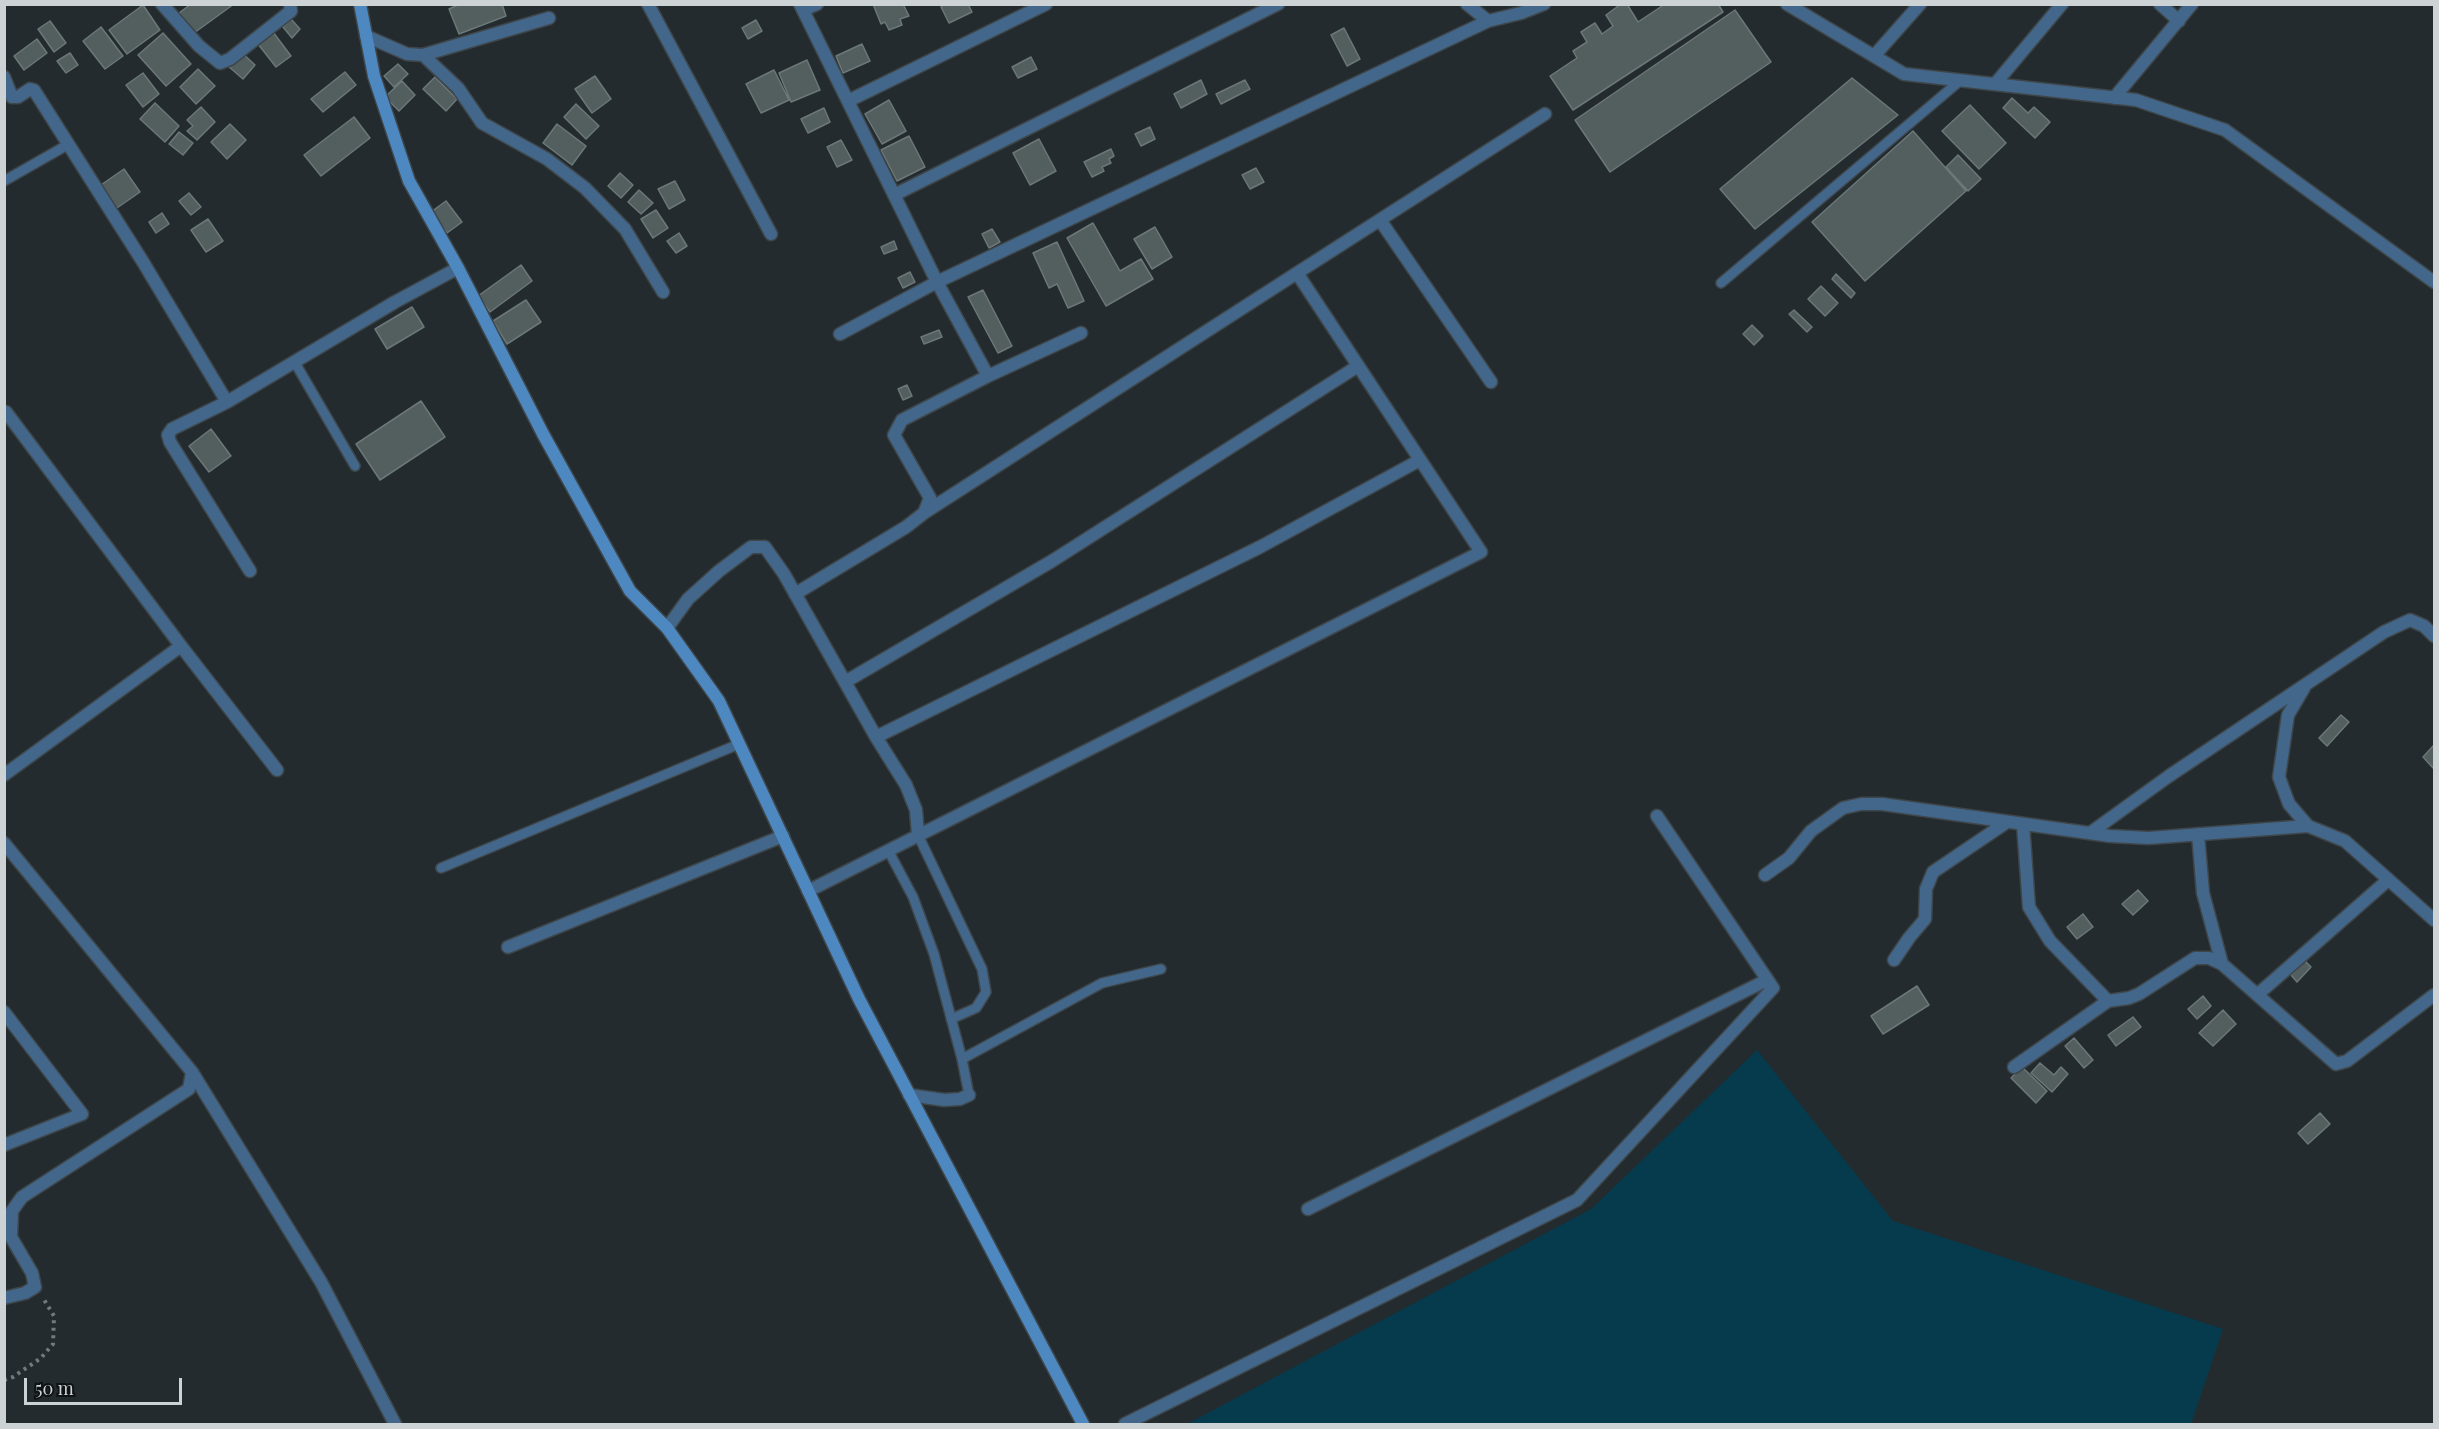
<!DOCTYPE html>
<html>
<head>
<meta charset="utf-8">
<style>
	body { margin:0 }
	#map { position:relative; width:2439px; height:1429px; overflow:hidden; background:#232b2f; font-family:"Playfair Display",serif }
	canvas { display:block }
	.frame { position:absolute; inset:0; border:6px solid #cdd2d5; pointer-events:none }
	.scale { position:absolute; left:24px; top:1378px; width:158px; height:27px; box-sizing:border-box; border:3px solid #cdd2d5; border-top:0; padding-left:8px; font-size:18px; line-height:21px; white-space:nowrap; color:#cdd2d5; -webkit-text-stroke:4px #0f1315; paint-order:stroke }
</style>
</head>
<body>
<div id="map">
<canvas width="2439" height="1429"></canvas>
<div class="frame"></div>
<div class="scale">50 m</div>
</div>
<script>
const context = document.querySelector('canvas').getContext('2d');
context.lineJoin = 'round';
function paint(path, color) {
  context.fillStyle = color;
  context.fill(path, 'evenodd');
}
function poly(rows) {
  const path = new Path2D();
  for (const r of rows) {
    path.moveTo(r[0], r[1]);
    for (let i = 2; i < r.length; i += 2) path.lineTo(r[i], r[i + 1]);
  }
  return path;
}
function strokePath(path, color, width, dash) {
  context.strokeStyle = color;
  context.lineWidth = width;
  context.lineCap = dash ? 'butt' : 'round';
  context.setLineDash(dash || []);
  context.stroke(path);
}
const green = poly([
	[1757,1050,1893,1221,2223,1329,2191,1424,1187,1424,1591,1209]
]);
const building = poly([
	[191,4,234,4,194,33,179,13,191,4],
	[460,4,502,4,506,16,459,34,449,9,460,4],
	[873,4,903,4,909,16,900,19,902,25,889,30,885,22,881,24,873,4],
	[945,4,968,4,972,12,949,23,941,7,945,4],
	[1621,4,1627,4,1638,22,1665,4,1718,4,1723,12,1573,110,1550,76,1577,58,1573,51,1587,42,1581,32,1595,23,1602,34,1613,26,1606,15,1621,4],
	[143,5,160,30,127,54,109,30,143,5],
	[1735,10,1771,62,1610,172,1575,120,1735,10],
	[291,19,300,29,292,38,283,27,291,19],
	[756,20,762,31,748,39,742,28,756,20],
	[50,21,66,43,54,52,38,29,50,21],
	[101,27,123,56,105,69,83,41,101,27],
	[1344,28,1360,59,1347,66,1331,35,1344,28],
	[273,32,291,56,276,67,258,44,273,32],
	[163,33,191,64,166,86,138,55,163,33],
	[37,39,47,53,24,70,14,56,37,39],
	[862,44,870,61,843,73,836,56,862,44],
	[241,52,255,65,243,79,228,66,241,52],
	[70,53,78,65,66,73,57,61,70,53],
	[1031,57,1037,69,1018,78,1012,67,1031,57],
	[807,60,820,90,791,102,779,73,807,60],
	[398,64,408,74,394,87,384,76,398,64],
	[198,69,215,86,196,104,180,87,198,69],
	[774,70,789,100,761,113,746,84,774,70],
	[345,72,356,85,323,112,311,99,345,72],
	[143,73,159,94,143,107,126,85,143,73],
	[595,76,611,99,592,113,575,89,595,76],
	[435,77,457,99,446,111,423,89,435,77],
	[1852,78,1898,115,1755,229,1720,189,1852,78],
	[1201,80,1207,94,1181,108,1174,94,1201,80],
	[1245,80,1250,89,1221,104,1216,94,1245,80],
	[402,81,415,95,399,111,385,97,402,81],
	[2012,98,2028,113,2034,107,2050,122,2035,138,2003,108,2012,98],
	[889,100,906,131,882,144,865,114,889,100],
	[155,103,179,126,165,142,140,119,155,103],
	[576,104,599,126,586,139,564,117,576,104],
	[1970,105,2006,143,1979,169,1942,131,1970,105],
	[201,107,215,122,197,140,187,131,193,126,187,120,201,107],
	[824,108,830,122,808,133,801,119,824,108],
	[354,117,370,138,321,176,304,155,354,117],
	[230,124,246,140,227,159,211,142,230,124],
	[557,124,586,146,572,165,543,143,557,124],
	[1150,127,1155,139,1141,146,1135,134,1150,127],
	[1913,131,1966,191,1865,281,1812,222,1913,131],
	[179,132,193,143,183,155,169,144,179,132],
	[909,136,925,167,897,181,881,150,909,136],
	[1039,139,1056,171,1030,185,1013,153,1039,139],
	[841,140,852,160,837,167,827,147,841,140],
	[1111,149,1114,156,1109,159,1111,163,1102,167,1104,171,1092,177,1084,162,1111,149],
	[1958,155,1981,179,1968,191,1946,167,1958,155],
	[1256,168,1264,182,1250,189,1242,175,1256,168],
	[124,169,140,192,114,210,98,187,124,169],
	[620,173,633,185,621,198,608,186,620,173],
	[675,181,685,200,669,209,658,189,675,181],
	[639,190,653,203,641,214,628,202,639,190],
	[189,193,201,207,191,215,179,201,189,193],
	[446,201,462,222,447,233,431,212,446,201],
	[656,210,668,228,653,238,641,219,656,210],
	[162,213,169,224,156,233,149,222,162,213],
	[208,219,223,241,206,252,191,230,208,219],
	[1093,223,1120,271,1141,259,1153,279,1106,306,1067,238,1093,223],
	[1155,227,1172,257,1152,269,1134,239,1155,227],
	[992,229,1000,242,989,248,982,234,992,229],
	[679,233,687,246,676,253,667,241,679,233],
	[894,241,897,249,884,254,881,247,894,241],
	[1057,242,1084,301,1068,308,1057,284,1049,288,1033,253,1057,242],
	[521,265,532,281,490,312,478,296,521,265],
	[910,272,915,282,903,288,898,278,910,272],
	[1836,274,1855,293,1851,298,1832,279,1836,274],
	[1821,286,1838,303,1825,316,1808,299,1821,286],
	[983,290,1012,346,998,353,968,297,983,290],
	[526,300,541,322,507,344,493,321,526,300],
	[412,307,424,327,387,349,375,329,412,307],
	[1794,310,1812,327,1807,332,1789,314,1794,310],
	[1752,325,1763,336,1754,345,1743,334,1752,325],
	[939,330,942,337,924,344,921,337,939,330],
	[907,385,912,396,903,400,898,389,907,385],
	[421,401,445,437,380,480,356,444,421,401],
	[211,429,231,456,209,472,189,446,211,429],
	[2341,715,2349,722,2327,746,2319,738,2341,715],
	[2434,745,2434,769,2423,757,2434,745],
	[2138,890,2148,901,2133,915,2122,904,2138,890],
	[2083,914,2093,927,2077,939,2067,927,2083,914],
	[2305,961,2311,967,2297,982,2291,975,2305,961],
	[1917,986,1929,1005,1883,1034,1871,1016,1917,986],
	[2203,996,2211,1006,2197,1019,2188,1009,2203,996],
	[2223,1010,2236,1024,2213,1046,2199,1033,2223,1010],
	[2133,1017,2141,1027,2116,1046,2108,1035,2133,1017],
	[2074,1038,2093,1060,2084,1068,2065,1046,2074,1038],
	[2040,1063,2054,1075,2061,1067,2068,1074,2052,1092,2031,1073,2040,1063],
	[2022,1067,2047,1091,2036,1103,2011,1078,2022,1067],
	[2320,1113,2330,1124,2308,1144,2298,1133,2320,1113]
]);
const path = poly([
	[4,1380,13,1377,41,1358,53,1344,54,1316,43,1298]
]);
const lane = poly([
	[4,181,69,144],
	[1721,283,1961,80],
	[294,361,355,466],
	[918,835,982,969,986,992,976,1008,951,1019],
	[888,850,913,897,934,954,962,1059],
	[441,868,739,744],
	[969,1095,962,1059,1102,983,1161,969]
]);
const street = poly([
	[162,4,199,46,220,63,230,59,291,11,290,4],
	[648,4,771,234],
	[800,4,937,282,988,376],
	[1467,4,1488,21],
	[1787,4,1904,74,2136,100,2225,130,2434,282],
	[2160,4,2179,21],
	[803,10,817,4],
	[366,36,407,54,423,55,458,88,482,123,547,159,585,188,625,229,663,292],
	[423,55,549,18],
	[1874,56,1920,4],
	[4,77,12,97,18,97,30,89,34,90,143,262,227,402],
	[1995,84,2062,4],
	[2114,98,2192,4],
	[848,101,1046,4],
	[894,195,1278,4],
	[1380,220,1491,382],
	[1297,273,1545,114],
	[840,334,937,282,1488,21,1521,13,1544,4],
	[6,412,181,646],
	[250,571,170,442,168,435,172,429,227,402,395,302,458,268],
	[795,594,906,527,924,513,930,498,894,435,902,420,988,376,1081,333],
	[667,628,688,599,719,571,751,547,765,547,784,574,876,737,906,785,916,810,918,835],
	[845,682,1052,561,1358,366],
	[2304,688,2288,715,2279,777,2289,804,2308,826],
	[876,737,1260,547,1420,460],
	[4,775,181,646,277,770],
	[2023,824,2029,907,2050,941,2108,1001,2129,998,2139,994,2195,958,2209,958,2222,964,2336,1064,2347,1061,2434,995],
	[2090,833,2169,776,2384,632,2410,620,2424,626,2434,636],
	[2198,834,2203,893,2222,964],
	[4,843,192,1072,189,1089,22,1197,12,1211,11,1237,32,1273,35,1287,25,1293,4,1298],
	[1765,875,1789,858,1811,831,1843,808,1861,804,1882,804,2110,836,2149,838,2308,826,2345,841,2434,920],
	[808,891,1481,552,1297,273,924,513],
	[508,947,783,836],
	[1894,960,1909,938,1925,919,1926,889,1933,872,2007,822],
	[2257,995,2388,880],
	[4,1012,82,1114,4,1145],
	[2014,1067,2108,1001],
	[192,1072,321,1282,395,1424],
	[909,1095,944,1100,960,1099,969,1095],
	[1308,1209,1767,980],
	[1125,1424,1577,1200,1773,988,1657,816]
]);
const secondary = poly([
	[360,4,374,76,409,181,458,268,543,434,630,591,667,628,719,701,859,999,1083,1424]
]);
paint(green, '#053b4c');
paint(building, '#535e5f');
strokePath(building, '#6b7778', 1.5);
strokePath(lane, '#3e464a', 12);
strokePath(street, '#3e464a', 15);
strokePath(secondary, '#3e464a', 15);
strokePath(path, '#737a7d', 4, [3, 4.5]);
strokePath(lane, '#43678a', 9);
strokePath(street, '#43678a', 12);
strokePath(secondary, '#4e88c0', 12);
</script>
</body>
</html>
